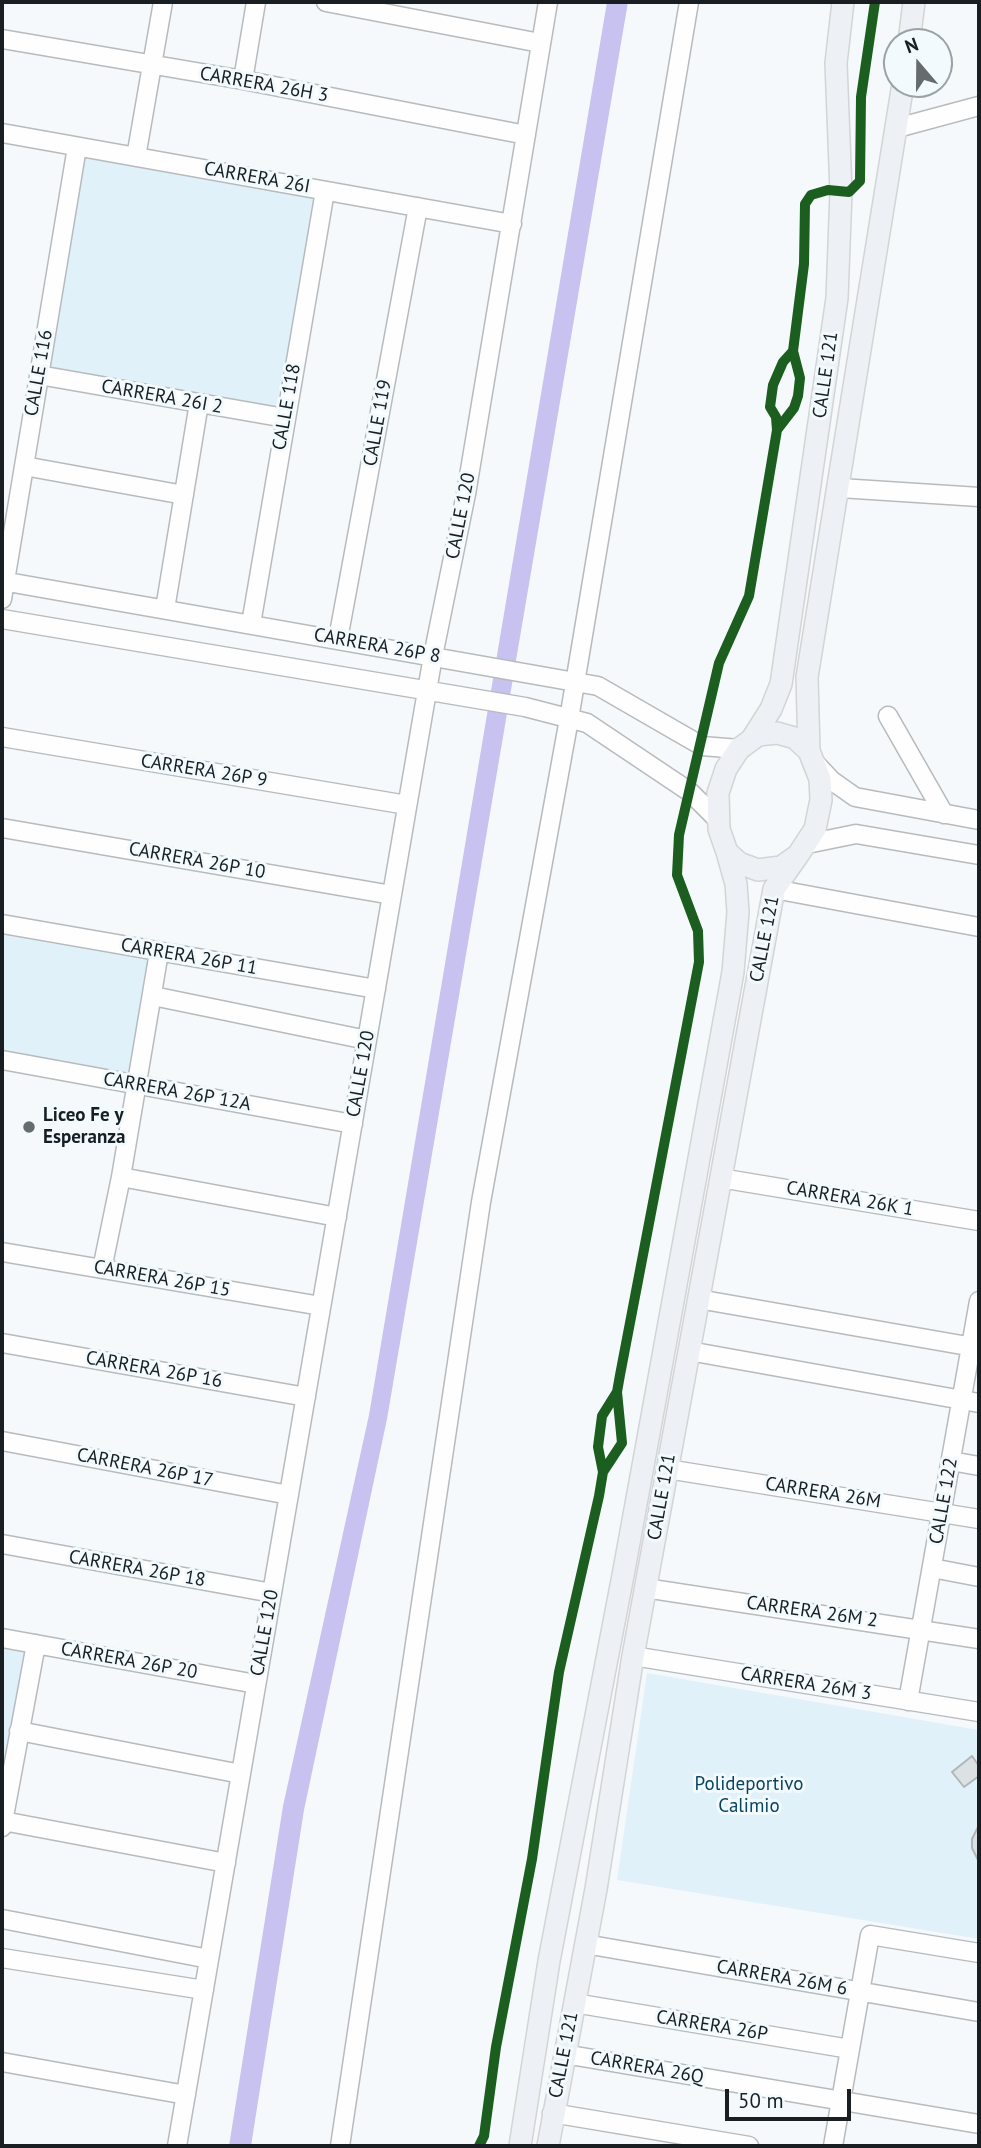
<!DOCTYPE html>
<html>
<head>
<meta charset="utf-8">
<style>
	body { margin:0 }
	#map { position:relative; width:981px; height:2148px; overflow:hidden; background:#f6f9fb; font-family:"PT Sans",sans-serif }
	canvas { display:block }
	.frame { position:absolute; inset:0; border:4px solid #181e22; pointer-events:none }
	.north { position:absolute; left:883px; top:28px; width:70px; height:70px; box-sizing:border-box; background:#f3fafe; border:2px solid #9ba2a6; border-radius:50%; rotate:340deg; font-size:19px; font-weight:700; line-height:28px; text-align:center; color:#181e22 }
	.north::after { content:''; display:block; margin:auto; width:24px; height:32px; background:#666b6e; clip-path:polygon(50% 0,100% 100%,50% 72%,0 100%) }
	.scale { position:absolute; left:725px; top:2089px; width:126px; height:32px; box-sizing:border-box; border:4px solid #181e22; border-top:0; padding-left:9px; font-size:21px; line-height:24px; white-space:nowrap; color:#181e22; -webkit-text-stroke:5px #f3fafe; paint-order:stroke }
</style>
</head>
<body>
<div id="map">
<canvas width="981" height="2148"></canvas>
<div class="frame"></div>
<div class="north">N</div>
<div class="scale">50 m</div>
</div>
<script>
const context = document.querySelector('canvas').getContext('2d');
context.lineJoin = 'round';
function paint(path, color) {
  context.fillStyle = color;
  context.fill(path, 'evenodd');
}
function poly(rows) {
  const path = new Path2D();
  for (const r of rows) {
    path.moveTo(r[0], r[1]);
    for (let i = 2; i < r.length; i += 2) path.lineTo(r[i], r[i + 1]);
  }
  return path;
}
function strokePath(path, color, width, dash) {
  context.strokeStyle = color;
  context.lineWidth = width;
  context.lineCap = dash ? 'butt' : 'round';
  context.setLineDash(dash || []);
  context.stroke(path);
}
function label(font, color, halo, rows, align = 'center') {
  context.font = font + ' "PT Sans",sans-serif';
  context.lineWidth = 6;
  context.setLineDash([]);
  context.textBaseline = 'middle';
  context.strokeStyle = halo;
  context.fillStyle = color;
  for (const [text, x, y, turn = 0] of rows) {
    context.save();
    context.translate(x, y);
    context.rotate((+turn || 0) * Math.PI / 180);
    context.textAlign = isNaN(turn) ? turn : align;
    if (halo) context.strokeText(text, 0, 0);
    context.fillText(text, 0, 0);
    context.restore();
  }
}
const green = poly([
	[77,147,325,191,285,418,39,375],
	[2,935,150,960,130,1075,2,1054],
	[2,1645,30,1650,2,1800],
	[647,1673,979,1730,979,1939,617,1880]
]);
const water = poly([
	[607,2,628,2,387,1419,304,1810,251,2146,229,2146,283,1806,369,1415]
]);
const building = poly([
	[972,1756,979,1766,979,1776,964,1787,952,1772,972,1756],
	[979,1825,979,1862,972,1848,972,1839,979,1825]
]);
const minor = poly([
	[326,2,540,43],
	[2,39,243,80,526,135],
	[243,80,256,2],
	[897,128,979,106],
	[2,133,512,224],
	[136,157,163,2],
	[39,375,285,418],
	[24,466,184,495],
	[840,488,979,497],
	[2,581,598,686,702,746,739,749],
	[2,599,77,147],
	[165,609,199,403],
	[2,619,525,707,587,723,690,792,718,820],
	[251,624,325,191],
	[338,639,418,207],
	[888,716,944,814],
	[2,737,407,805],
	[816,764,831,780,855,797,979,820],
	[2,828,392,895],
	[807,844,856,834,979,855],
	[774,889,979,927],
	[2,924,376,989],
	[153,996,367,1040],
	[2,1060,353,1124],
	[121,1177,337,1217],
	[720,1178,979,1221],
	[2,1252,321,1306],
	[102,1269,121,1177,159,952],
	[698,1299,979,1348],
	[2,1343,306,1397],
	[689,1351,979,1403],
	[2,1441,289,1495],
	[951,1461,979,1466],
	[667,1469,979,1519],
	[2,1544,272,1593],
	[932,1568,979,1577],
	[645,1588,979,1639],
	[2,1638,256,1684],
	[633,1656,979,1712],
	[908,1701,979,1301],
	[19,1731,241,1774],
	[3,1821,226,1863],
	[2,1827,36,1644],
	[2,1919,209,1959],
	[585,1944,979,2012],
	[2,1958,204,1990],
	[574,2003,850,2049],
	[564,2054,979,2124],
	[2,2062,186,2095],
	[552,2113,749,2146],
	[177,2146,433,656,466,494,548,2],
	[340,2146,481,1202,569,719,689,2],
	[833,2146,870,1935,979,1953]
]);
const major = poly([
	[909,42,914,2],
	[777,733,795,738,809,751,820,779,821,800,815,829,798,855,781,867,758,870,739,863,727,852,719,829,718,793,726,769,739,749,758,735,777,733],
	[752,739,771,709,781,684,837,298,841,192,836,63,843,2],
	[809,751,807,677,903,84],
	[520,2146,549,1961,624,1570,733,972,738,912,736,884,727,852],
	[548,2146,596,1889,633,1656,774,889,798,855]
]);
const cycleway = poly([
	[777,430,794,408,798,396,800,378,793,351,804,264,805,204,811,195,828,190,849,192,860,181,861,97,875,2],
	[603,1472,622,1443,617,1392,620,1375,699,962,698,931,677,875,679,835,719,663,749,596,777,430,776,417,770,407,773,385,783,362,793,351],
	[479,2146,484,2136,496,2047,532,1859,559,1672,599,1496,603,1472,598,1447,602,1416,617,1392]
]);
const markers = [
	[29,1127,7,"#666b6e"]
];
const streetNames = [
	["CARRERA 26H 3",264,85,10],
	["CARRERA 26I",257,178,10],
	["CALLE 116",39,373,-80],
	["CALLE 121",826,375,-82],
	["CARRERA 26I 2",162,397,10],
	["CALLE 118",287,407,-80],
	["CALLE 119",378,423,-80],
	["CALLE 120",461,516,-79],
	["CARRERA 26P 8",377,646,10],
	["CARRERA 26P 9",204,771,9],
	["CARRERA 26P 10",197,861,10],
	["CALLE 121",765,939,-79],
	["CARRERA 26P 11",189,957,10],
	["CALLE 120",361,1074,-80],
	["CARRERA 26P 12A",177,1092,10],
	["CARRERA 26K 1",850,1199,10],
	["CARRERA 26P 15",162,1279,10],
	["CARRERA 26P 16",154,1370,10],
	["CARRERA 26P 17",145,1468,11],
	["CARRERA 26M",823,1493,9],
	["CALLE 121",662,1497,-80],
	["CALLE 122",944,1501,-80],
	["CARRERA 26P 18",137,1569,10],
	["CARRERA 26M 2",812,1612,8],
	["CALLE 120",265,1633,-80],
	["CARRERA 26P 20",129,1661,10],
	["CARRERA 26M 3",806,1684,9],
	["CARRERA 26M 6",782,1978,10],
	["CARRERA 26P",712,2026,9],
	["CALLE 121",564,2055,-79],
	["CARRERA 26Q",647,2068,10]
];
const poiNames = [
	["Liceo Fe y",43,1116],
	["Esperanza",43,1138]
];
const parkNames = [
	["Polideportivo",749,1785],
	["Calimio",749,1807]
];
paint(green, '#e1f1fa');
paint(water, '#c7c2f0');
paint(building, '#dce1e3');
strokePath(building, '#b1b6b8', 2);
strokePath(minor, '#b7bbbe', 21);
strokePath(major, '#d2d4d6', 24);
strokePath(minor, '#fefefe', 18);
strokePath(major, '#edf0f4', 21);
strokePath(cycleway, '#1b5e20', 10);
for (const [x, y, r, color] of markers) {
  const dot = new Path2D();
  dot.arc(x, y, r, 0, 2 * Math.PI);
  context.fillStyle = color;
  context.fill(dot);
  strokePath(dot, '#f3fafe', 2.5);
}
label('19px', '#181e22', '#f3fafe', streetNames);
label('bold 19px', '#181e22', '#f3fafe', poiNames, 'left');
label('19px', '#09445f', '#f3fafe', parkNames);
</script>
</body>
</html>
